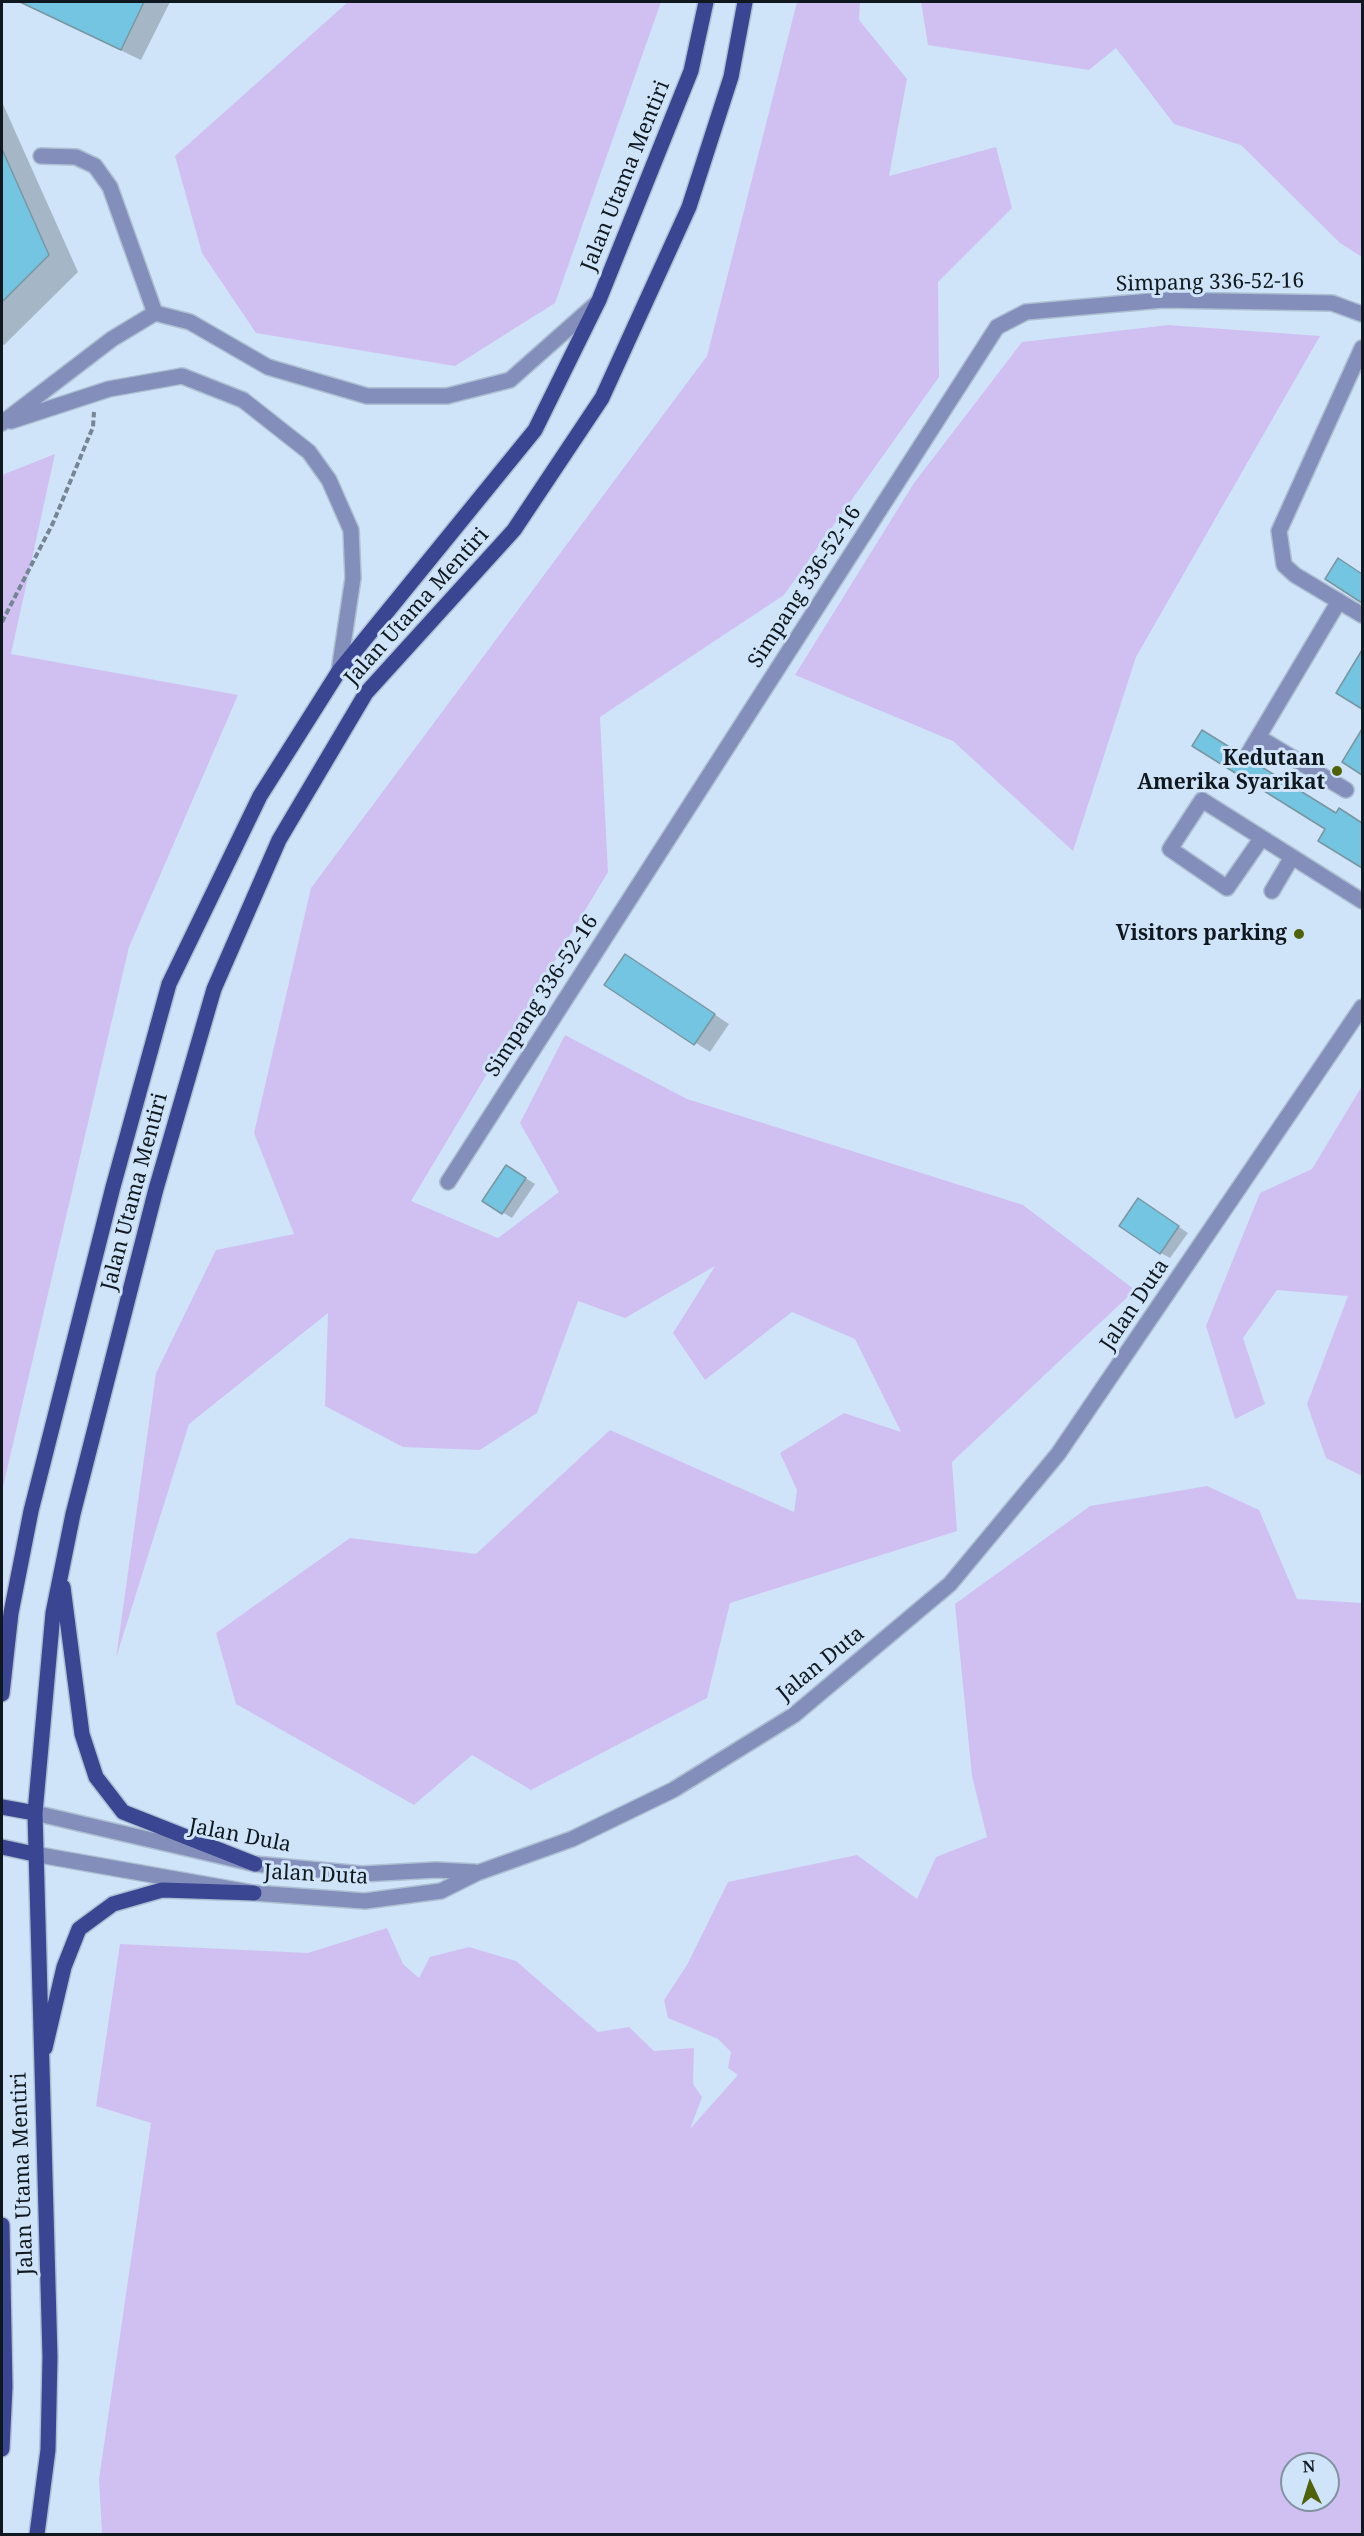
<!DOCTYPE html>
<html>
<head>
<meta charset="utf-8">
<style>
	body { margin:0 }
	#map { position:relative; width:1364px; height:2536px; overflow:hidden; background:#cfe4f9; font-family:"Noto Serif",serif }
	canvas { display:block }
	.frame { position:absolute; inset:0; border:3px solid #10181f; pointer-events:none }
	.north { position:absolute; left:1280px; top:2452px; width:60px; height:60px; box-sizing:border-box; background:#cfe4f9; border:2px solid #8392a2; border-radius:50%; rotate:356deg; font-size:16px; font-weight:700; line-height:24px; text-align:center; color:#10181f }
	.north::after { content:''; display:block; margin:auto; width:21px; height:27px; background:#506209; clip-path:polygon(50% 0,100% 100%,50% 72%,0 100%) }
</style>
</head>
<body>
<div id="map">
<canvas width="1364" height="2536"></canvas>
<div class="frame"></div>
<div class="north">N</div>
</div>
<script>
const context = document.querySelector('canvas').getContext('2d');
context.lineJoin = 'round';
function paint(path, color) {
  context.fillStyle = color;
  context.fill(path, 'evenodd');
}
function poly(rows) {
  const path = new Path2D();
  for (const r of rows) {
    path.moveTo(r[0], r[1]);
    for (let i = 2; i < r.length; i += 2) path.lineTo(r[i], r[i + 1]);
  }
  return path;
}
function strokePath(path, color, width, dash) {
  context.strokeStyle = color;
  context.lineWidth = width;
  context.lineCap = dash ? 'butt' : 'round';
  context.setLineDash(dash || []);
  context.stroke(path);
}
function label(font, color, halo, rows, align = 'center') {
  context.font = font + ' "Noto Serif",serif';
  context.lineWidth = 6;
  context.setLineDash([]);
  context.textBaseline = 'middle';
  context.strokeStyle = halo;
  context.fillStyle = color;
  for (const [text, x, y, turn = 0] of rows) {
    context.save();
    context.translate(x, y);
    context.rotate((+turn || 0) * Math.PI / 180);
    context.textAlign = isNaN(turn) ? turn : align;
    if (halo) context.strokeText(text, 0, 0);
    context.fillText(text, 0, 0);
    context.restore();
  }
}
const green = poly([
	[348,2,661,2,555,303,455,366,256,333,202,253,175,156],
	[797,2,860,2,859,20,907,79,889,176,996,147,1012,208,938,282,939,377,784,595,600,717,608,872,411,1201,498,1238,559,1192,520,1123,565,1035,687,1099,1023,1205,1135,1290,952,1462,957,1531,730,1603,707,1698,531,1790,472,1755,414,1805,236,1704,216,1633,350,1538,476,1554,610,1430,794,1512,797,1490,780,1453,844,1413,901,1432,855,1339,792,1312,705,1380,673,1333,715,1266,625,1318,578,1301,537,1413,480,1450,403,1447,325,1406,328,1313,189,1424,116,1658,156,1373,216,1250,294,1234,254,1133,311,888,707,356],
	[921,2,1362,2,1362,257,1340,243,1241,145,1174,124,1116,48,1089,70,928,45],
	[1168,325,1320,336,1136,657,1073,851,953,741,795,675,914,483,1022,342],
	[55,454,11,654,238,695,129,947,2,1491,2,475],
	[1362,1086,1362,1476,1326,1458,1307,1404,1348,1296,1277,1290,1243,1338,1265,1404,1235,1419,1206,1326,1260,1193,1312,1169],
	[1207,1486,1259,1510,1297,1599,1362,1603,1362,2534,102,2534,99,2479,151,2123,96,2106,120,1944,308,1953,387,1928,403,1964,419,1978,430,1957,469,1947,516,1961,598,2032,629,2027,654,2051,694,2048,693,2084,702,2097,690,2129,738,2075,728,2068,731,2052,718,2039,668,2018,664,2000,687,1965,728,1882,857,1855,917,1899,936,1857,987,1837,972,1776,955,1604,1090,1506],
	[1292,2464,1328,2464,1328,2500,1292,2500]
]);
const shadow = poly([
	[19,2,170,2,141,60],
	[2,102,78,272,4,345,2,344],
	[1362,653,1362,707,1338,692],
	[1362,731,1362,773,1344,761],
	[1339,810,1362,824,1362,867,1320,840],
	[640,965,729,1024,710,1052,606,985],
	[516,1172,535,1184,512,1218,484,1201],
	[1148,1206,1188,1233,1170,1258,1161,1253]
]);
const building = poly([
	[20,2,144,2,121,50,20,2],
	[2,149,49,255,2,302,2,149],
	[1338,558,1362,574,1362,603,1325,579,1338,558],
	[1362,650,1362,709,1336,693,1362,650],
	[1362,729,1362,775,1342,762,1362,729],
	[1202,730,1336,813,1339,808,1362,823,1362,868,1318,841,1325,829,1192,746,1202,730],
	[625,954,715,1014,694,1045,604,985,625,954],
	[506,1165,526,1178,502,1214,482,1201,506,1165],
	[1138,1198,1179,1226,1160,1254,1119,1226,1138,1198]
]);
const path = poly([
	[2,622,53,523,93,427,94,412]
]);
const minor = poly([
	[41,156,76,157,95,166,110,187,155,313],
	[1362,348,1279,531,1284,565,1295,575,1362,615],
	[11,421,109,389,182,376,243,400,309,452,329,480,351,530,353,578,339,671],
	[2,423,112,339,155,313,190,322,268,367,367,396,447,396,510,380,598,302],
	[1258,737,1346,790],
	[1248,754,1339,601],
	[1261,839,1227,888,1170,849,1202,800,1362,901],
	[1272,891,1292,857],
	[448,1182,997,327,1026,312,1163,300,1332,303,1362,314],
	[35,1813,255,1864,362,1874,436,1870,475,1872],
	[34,1854,254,1893,365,1901,441,1891,477,1873,572,1839,673,1790,794,1715,950,1584,1058,1454,1362,1007]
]);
const major = poly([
	[63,1587,82,1734,96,1777,123,1812,255,1864],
	[2,1694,11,1613,31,1511,113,1187,169,984,260,796,339,671,535,430,599,300,691,71,706,2],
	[2,1807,35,1813],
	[2,1847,34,1854],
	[45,2048,64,1967,79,1929,113,1904,162,1890,254,1893],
	[2,2225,5,2387,2,2449],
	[37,2534,48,2450,50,2357,35,1813,53,1613,73,1514,156,1189,214,989,279,840,366,693,514,530,602,398,689,207,731,77,745,2]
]);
const markers = [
	[1337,771,6,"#506209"],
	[1299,934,6,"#506209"]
];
const streetNames = [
	["Jalan Utama Mentiri",626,176,-68],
	["Simpang 336-52-16",1210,283,-1],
	["Simpang 336-52-16",805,587,-57],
	["Jalan Utama Mentiri",417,607,-48],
	["Simpang 336-52-16",542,996,-57],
	["Jalan Utama Mentiri",135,1192,-75],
	["Jalan Duta",1135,1305,-56],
	["Jalan Duta",821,1664,-39],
	["Jalan Dula",240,1836,11],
	["Jalan Duta",316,1875,3],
	["Jalan Utama Mentiri",23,2174,-92]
];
const poiNames = [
	["Kedutaan",1325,759],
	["Amerika Syarikat",1325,783],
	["Visitors parking",1287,934]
];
paint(green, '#d0c0f2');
paint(shadow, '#0003');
paint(building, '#73c5e2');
strokePath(building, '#7996a1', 1.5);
strokePath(minor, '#adbfd2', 18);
strokePath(major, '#adbfd2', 18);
strokePath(path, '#768594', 4, [6, 3]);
strokePath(minor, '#838eba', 15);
strokePath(major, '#3b4693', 15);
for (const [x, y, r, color] of markers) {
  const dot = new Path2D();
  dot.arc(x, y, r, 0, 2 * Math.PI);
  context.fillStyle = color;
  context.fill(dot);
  strokePath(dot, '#cfe4f9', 2);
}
label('21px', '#10181f', '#cfe4f9', streetNames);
label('bold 21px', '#10181f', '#cfe4f9', poiNames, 'right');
</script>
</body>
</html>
